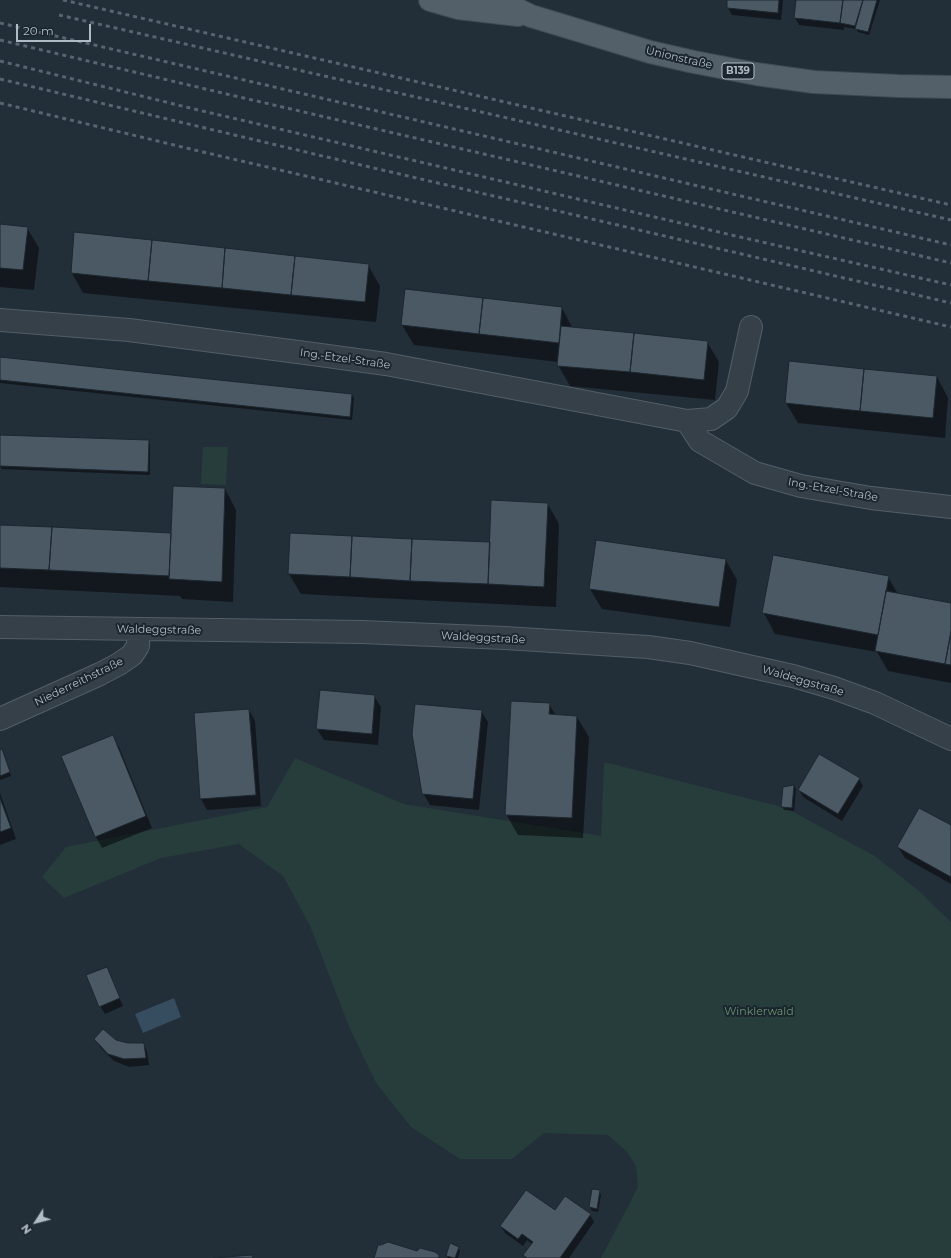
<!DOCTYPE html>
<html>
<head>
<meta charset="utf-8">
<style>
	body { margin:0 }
	#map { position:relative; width:951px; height:1258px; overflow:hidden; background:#222e38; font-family:Montserrat,sans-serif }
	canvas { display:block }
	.north { position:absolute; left:16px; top:1202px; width:40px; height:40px; -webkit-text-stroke:3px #1b252e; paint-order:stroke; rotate:234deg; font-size:11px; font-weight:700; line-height:16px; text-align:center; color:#b0bbc5 }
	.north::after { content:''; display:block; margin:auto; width:14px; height:18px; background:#b0bbc5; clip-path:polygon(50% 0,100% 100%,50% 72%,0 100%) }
	.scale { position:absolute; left:16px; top:24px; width:75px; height:18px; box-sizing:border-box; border:2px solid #b0bbc5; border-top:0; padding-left:5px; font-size:12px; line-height:14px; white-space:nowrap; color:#b0bbc5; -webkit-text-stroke:3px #1b252e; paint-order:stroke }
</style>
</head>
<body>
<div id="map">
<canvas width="951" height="1258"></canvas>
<div class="north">N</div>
<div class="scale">20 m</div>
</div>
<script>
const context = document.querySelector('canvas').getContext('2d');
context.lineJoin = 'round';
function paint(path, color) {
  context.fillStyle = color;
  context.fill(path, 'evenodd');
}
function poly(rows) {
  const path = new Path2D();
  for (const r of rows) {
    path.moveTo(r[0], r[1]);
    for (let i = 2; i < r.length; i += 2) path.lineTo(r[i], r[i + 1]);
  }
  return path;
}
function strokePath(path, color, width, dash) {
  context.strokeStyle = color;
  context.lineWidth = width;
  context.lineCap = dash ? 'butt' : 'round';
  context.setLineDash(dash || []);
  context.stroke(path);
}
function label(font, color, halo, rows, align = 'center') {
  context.font = font + ' Montserrat,sans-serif';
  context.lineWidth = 4;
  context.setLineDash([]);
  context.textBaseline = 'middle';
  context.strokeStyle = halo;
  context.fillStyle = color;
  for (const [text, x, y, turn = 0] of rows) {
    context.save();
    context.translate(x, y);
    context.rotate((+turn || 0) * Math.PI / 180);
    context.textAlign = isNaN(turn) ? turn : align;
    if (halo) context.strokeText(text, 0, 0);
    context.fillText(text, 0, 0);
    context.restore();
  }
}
const green = poly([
	[203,447,228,447,226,485,201,484],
	[295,758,404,804,601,836,604,762,786,808,875,856,919,891,951,922,951,1258,601,1258,638,1187,636,1166,627,1152,608,1135,544,1133,512,1159,460,1159,411,1127,376,1083,350,1029,310,926,283,876,239,844,161,858,64,898,42,877,66,847,267,807]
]);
const water = poly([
	[174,998,181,1017,143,1033,135,1014]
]);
const shadow = poly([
	[728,0,783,0,781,20,732,15,728,8],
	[797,0,880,0,869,35,858,32,856,29,844,27,844,30,799,25,795,18],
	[0,225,27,228,39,248,34,290,0,287],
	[368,265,380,286,376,322,83,293,72,273],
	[562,308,573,329,707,342,719,362,715,400,570,386,558,365,558,362,414,345,402,325],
	[0,358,352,395,354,398,352,420,0,383],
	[937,377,948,398,945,438,798,423,786,403],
	[1,436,148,441,150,444,150,475,2,469,0,466],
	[225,489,236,510,233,602,182,599,180,596,0,587,0,526,172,534],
	[547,503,559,524,556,607,301,594,289,574,491,543],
	[725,559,737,580,730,627,602,609,590,589],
	[888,577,898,594,951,604,951,683,888,671,877,652,775,634,764,613],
	[374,696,381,707,378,745,324,740,317,729],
	[549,704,556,716,577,717,589,737,583,838,518,835,506,814],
	[249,710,255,721,261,806,207,810,201,799],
	[481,711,488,722,479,810,430,805,423,793],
	[112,736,119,747,152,828,102,848,96,837,62,756],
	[0,751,3,753,11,776,0,780],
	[859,779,863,786,842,821,803,797,799,790],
	[794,786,796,789,794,811,784,810,782,807],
	[0,793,16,839,0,845],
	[951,827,951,884,905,858,898,847],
	[106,968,123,1006,105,1014,100,1006],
	[96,1039,116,1041,128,1044,143,1044,147,1051,149,1065,129,1067,114,1061,100,1047],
	[599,1191,601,1195,598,1212,592,1211,590,1207],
	[555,1212,590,1215,594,1222,569,1258,526,1258,524,1255,532,1244,527,1240,523,1246,505,1233,501,1226],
	[458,1247,460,1251,458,1258,448,1258,447,1256]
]);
const building = poly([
	[727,0,779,0,778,13,727,8,727,0],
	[796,0,843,0,840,23,794,18,796,0],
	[843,0,863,0,855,26,840,23,843,0],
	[863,0,877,0,868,32,855,29,863,0],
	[0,224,28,227,23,270,0,268,0,224],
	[74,232,152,240,148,281,71,273,74,232],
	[152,240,225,248,222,288,148,281,152,240],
	[225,248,295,256,291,295,222,288,225,248],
	[295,256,369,264,365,302,291,295,295,256],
	[405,289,483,298,479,334,401,325,405,289],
	[483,298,562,307,559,343,479,334,483,298],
	[561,326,634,333,630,372,557,366,561,326],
	[634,333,708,341,704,380,630,372,634,333],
	[0,357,352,394,350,417,0,380,0,357],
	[789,361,864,369,860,411,785,403,789,361],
	[864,369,937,376,933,418,860,411,864,369],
	[0,435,149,440,148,472,0,466,0,435],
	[173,486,225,488,222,582,169,579,173,486],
	[491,500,548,503,544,587,488,584,491,500],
	[0,525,52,527,49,570,0,568,0,525],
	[52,527,171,533,169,576,49,570,52,527],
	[290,533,352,536,350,577,288,574,290,533],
	[352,536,412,539,410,581,350,577,352,536],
	[412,539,490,542,488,584,410,581,412,539],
	[596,540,726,559,719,607,589,589,596,540],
	[773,555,889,576,878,635,762,613,773,555],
	[886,591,951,603,951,632,945,664,875,651,886,591],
	[951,632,951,665,945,664,951,632],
	[320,690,375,695,372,734,316,729,320,690],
	[511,701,550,703,549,714,577,716,572,818,505,815,511,701],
	[415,704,482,710,473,799,422,794,412,734,415,704],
	[249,709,256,795,200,799,194,713,249,709],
	[113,735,146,816,95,837,61,756,113,735],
	[2,749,10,772,0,776,0,750,2,749],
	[819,754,860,778,838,814,798,790,819,754],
	[794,785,792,808,781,807,783,787,794,785],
	[0,798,11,828,0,832,0,798],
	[919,808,951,825,951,877,897,847,919,808],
	[107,967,120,998,99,1007,86,975,107,967],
	[103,1029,116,1040,128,1043,144,1043,146,1058,124,1059,108,1054,94,1039,103,1029],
	[592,1189,600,1190,597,1209,589,1207,592,1189],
	[526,1190,555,1210,565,1196,591,1214,560,1258,527,1258,523,1255,533,1242,522,1234,518,1239,500,1226,526,1190],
	[388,1242,417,1251,420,1248,435,1252,439,1255,439,1258,374,1258,378,1245,381,1245,388,1242],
	[450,1243,459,1247,455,1258,446,1256,450,1243],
	[252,1255,253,1258,213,1258,252,1255]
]);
const street = poly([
	[0,320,129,330,313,354,386,364,687,421,711,419,727,408,737,391,751,327],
	[687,421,700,441,755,473,801,486,871,498,951,507],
	[0,627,362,632,505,638,648,647,690,653,748,666,793,676,834,688,875,703,951,739],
	[0,719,100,674,119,664,132,655,138,646,138,630]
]);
const primary = poly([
	[430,0,458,8,518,15],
	[498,0,531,16,650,52,694,62,756,74,814,82,898,86,951,87]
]);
const rail = poly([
	[63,0,951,205],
	[59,15,951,220],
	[0,23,951,245],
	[0,40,218,92,951,263],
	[0,61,194,109,740,237,951,285],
	[0,79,314,154,951,303],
	[0,103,203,152,951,327]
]);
const shields = [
	[738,71,32]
];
const shieldNames = [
	["B139",738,71]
];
const streetNames = [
	["Unionstraße",679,58,13],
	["Ing.-Etzel-Straße",345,359,8],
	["Ing.-Etzel-Straße",833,490,10],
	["Waldeggstraße",159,630,1],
	["Waldeggstraße",483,638,3],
	["Waldeggstraße",803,681,16],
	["Niederreithstraße",79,682,-26]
];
const parkNames = [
	["Winklerwald",759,1012]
];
paint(green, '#273d3c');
paint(water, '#364c5f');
paint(shadow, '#0007');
paint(building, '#4a5964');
strokePath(building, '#1d2730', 1);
strokePath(street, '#535e67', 24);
strokePath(primary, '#3f4952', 24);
strokePath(street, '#364049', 22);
strokePath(primary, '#535f69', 22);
strokePath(rail, '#586470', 3, [4, 4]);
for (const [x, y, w] of shields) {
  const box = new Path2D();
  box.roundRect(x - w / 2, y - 8, w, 16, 3);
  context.fillStyle = '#1b252e';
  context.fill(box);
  strokePath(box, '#b0bbc5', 1);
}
label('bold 10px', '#b0bbc5', null, shieldNames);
label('11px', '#b0bbc5', '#1b252e', streetNames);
label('11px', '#68956e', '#1b252e', parkNames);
</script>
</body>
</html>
